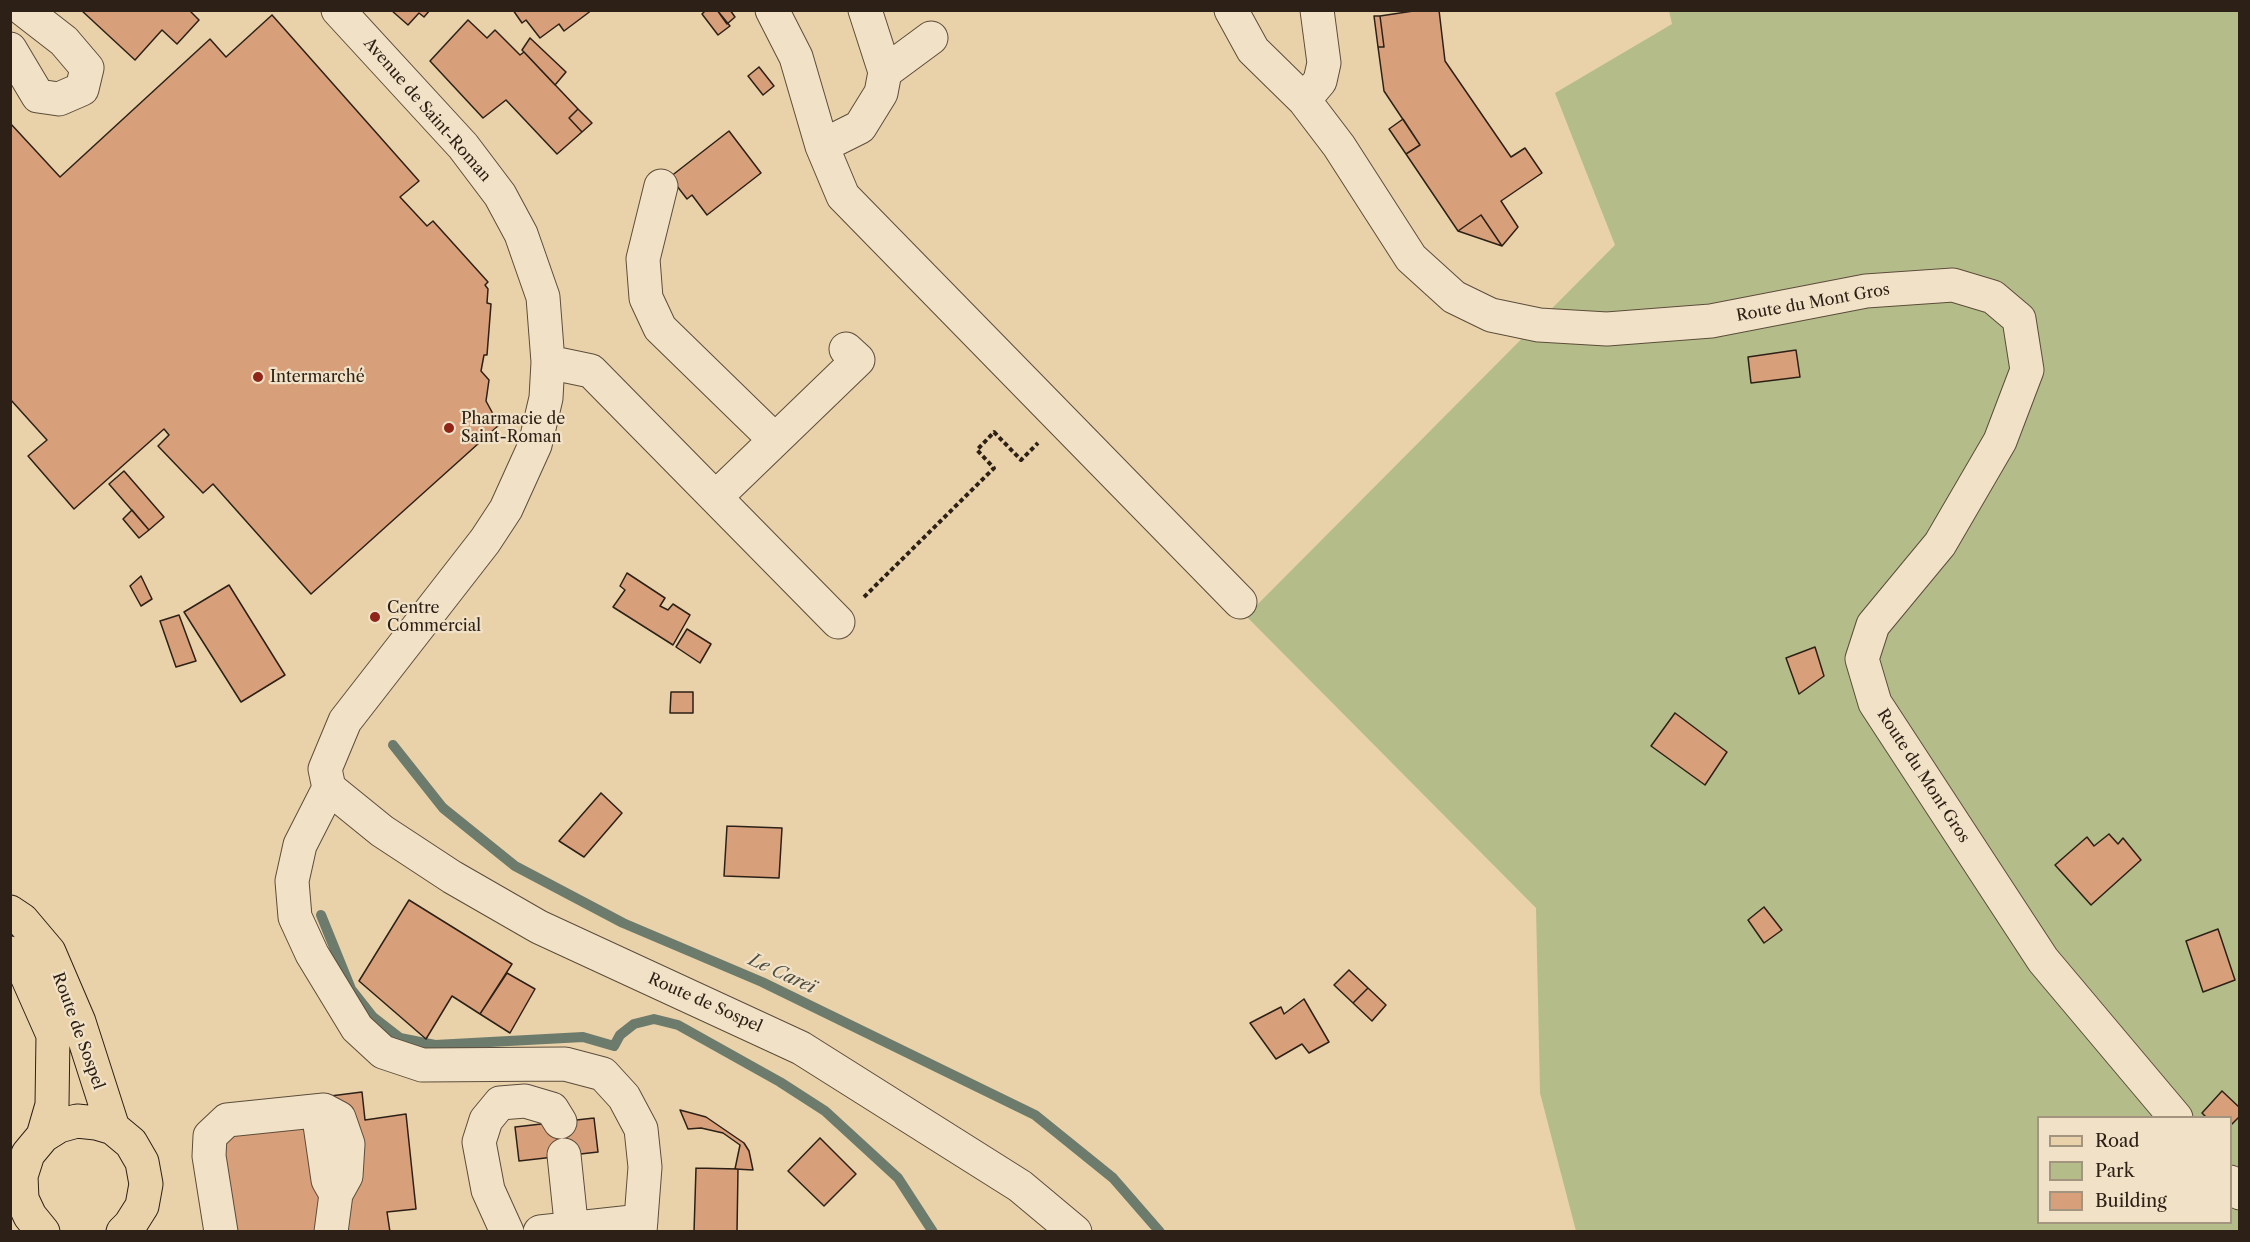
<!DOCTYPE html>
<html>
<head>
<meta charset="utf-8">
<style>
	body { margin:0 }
	#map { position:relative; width:2250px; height:1242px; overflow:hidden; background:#e9d2a9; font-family:"Libre Caslon Text",serif }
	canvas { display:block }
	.frame { position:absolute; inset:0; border:12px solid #2d2016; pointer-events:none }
	.legend { position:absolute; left:2037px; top:1116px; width:195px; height:108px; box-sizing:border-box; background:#f1e2c7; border:2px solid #a39480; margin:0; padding:8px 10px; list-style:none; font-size:18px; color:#2d2016 }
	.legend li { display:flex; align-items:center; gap:12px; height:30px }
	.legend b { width:30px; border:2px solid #a39480 }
</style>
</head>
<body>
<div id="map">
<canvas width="2250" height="1242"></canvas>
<div class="frame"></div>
<ul class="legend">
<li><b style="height:8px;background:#e9d2a9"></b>Road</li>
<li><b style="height:16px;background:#b4bd8a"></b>Park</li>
<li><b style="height:16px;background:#d89f7b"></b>Building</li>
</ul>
</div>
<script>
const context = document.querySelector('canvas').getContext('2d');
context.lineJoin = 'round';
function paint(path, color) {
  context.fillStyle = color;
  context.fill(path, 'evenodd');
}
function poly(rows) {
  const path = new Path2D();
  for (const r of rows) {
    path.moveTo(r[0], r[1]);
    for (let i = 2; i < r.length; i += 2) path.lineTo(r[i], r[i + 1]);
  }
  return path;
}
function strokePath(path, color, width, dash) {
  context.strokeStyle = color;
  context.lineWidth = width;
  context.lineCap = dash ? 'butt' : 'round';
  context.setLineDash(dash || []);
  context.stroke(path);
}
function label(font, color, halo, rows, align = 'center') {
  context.font = font + ' "Libre Caslon Text",serif';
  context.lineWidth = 4.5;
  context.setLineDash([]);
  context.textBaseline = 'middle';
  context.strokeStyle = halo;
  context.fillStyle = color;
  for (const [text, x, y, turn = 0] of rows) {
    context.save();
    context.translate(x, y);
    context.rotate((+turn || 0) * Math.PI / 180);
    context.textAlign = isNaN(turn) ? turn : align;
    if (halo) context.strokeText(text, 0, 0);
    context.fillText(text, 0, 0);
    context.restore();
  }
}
const green = poly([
	[1669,11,2239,11,2239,1231,1576,1231,1540,1093,1536,908,1246,616,1615,245,1555,93,1672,24],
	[2038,1118,2230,1118,2230,1222,2038,1222]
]);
const stream = poly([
	[393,745,443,808,515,866,623,923,762,982,1035,1115,1113,1178,1160,1232],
	[321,915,351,989,373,1017,400,1038,435,1045,583,1037,614,1046,620,1035,634,1024,654,1019,678,1025,780,1082,825,1111,898,1178,933,1232]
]);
const building = poly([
	[81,10,189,10,199,20,177,44,162,30,135,60,81,10],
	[391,10,430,10,424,17,419,13,408,25,391,10],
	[513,10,592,10,564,31,559,24,540,38,526,20,522,23,513,10],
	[706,10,717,10,730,26,718,35,702,14,706,10],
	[717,10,730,10,735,17,727,24,717,10],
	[1420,10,1439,10,1445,61,1511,157,1525,148,1542,173,1501,201,1518,227,1502,246,1481,215,1458,231,1406,154,1420,145,1384,91,1378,47,1384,47,1380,16,1420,10],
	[272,15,419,181,400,197,427,226,433,221,488,282,485,285,488,289,487,303,491,304,487,355,484,355,481,371,489,380,486,401,499,425,311,594,213,484,203,493,158,446,169,435,164,429,74,509,28,456,47,440,10,399,10,123,60,177,210,39,226,57,272,15],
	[1374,16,1380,16,1384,47,1378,47,1374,16],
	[468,20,487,38,495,30,520,55,524,52,578,109,569,118,582,132,557,154,506,100,483,118,430,61,468,20],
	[530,38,566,72,555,85,522,50,530,38],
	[759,67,774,86,763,95,748,76,759,67],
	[578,109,592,123,582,132,569,118,578,109],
	[1403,119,1420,145,1406,154,1389,129,1403,119],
	[729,131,761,173,707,215,692,195,687,199,670,177,729,131],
	[1481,215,1502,246,1458,231,1481,215],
	[1796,350,1800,377,1751,383,1748,357,1796,350],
	[124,471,164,517,149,530,109,484,124,471],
	[132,510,149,530,139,538,123,519,132,510],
	[627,573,665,598,660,606,668,610,673,604,690,615,673,645,613,607,625,590,620,586,627,573],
	[141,576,152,599,141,606,130,586,141,576],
	[229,585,285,675,241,702,184,612,229,585],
	[179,615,196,661,176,667,160,621,179,615],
	[687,629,711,644,700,663,676,647,687,629],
	[1815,647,1824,676,1799,694,1786,658,1815,647],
	[671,692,693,692,693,713,670,713,671,692],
	[1675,713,1727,752,1705,785,1651,746,1675,713],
	[601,793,622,813,584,857,559,841,601,793],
	[727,826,782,828,779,878,724,876,727,826],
	[2109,834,2118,844,2123,838,2141,860,2091,905,2055,865,2087,837,2094,846,2109,834],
	[409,900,512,964,480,1014,452,996,426,1039,359,981,409,900],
	[1764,907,1782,930,1764,943,1748,920,1764,907],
	[2218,929,2235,980,2203,992,2186,941,2218,929],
	[1349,970,1368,988,1353,1003,1334,985,1349,970],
	[507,973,535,989,510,1033,480,1014,507,973],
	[1368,988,1386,1005,1372,1021,1353,1003,1368,988],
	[1304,999,1329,1042,1309,1053,1302,1044,1276,1059,1250,1023,1281,1007,1284,1014,1304,999],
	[2222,1091,2240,1108,2240,1116,2230,1126,2230,1118,2207,1118,2202,1113,2222,1091],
	[362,1092,365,1120,406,1114,416,1209,387,1212,390,1232,208,1232,220,1110,362,1092],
	[680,1110,706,1117,744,1143,749,1151,753,1170,735,1169,740,1145,723,1133,701,1128,688,1129,680,1110],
	[594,1118,598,1152,519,1161,515,1127,594,1118],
	[820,1138,856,1174,824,1206,788,1171,820,1138],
	[696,1168,738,1169,737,1232,694,1232,696,1168]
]);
const path = poly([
	[864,597,994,468,977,450,994,432,1021,460,1038,443]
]);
const minor = poly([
	[772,10,796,57,822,146,843,196,1240,602],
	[1231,10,1253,50,1304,100,1339,146,1411,258,1454,297,1491,315,1539,325,1607,329,1711,321,1866,291,1953,285,1993,297,2019,319,2027,370,2000,441,1940,544,1873,625,1862,659,1875,703,2043,960,2176,1118],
	[10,49,38,96,59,99,82,89,87,68,64,41,24,10],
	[885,72,931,38],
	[1304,100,1320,81,1324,63,1317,10],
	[822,146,860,127,881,93,885,72,865,10],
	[661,186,643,259,646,298,660,328,775,440],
	[548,362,591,371,838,622],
	[716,497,858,360,846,349],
	[329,788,325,769,345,721,485,541,506,509,535,445,546,398,548,362,543,297,521,234,500,195,463,146,338,10],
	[329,788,382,831,452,877,539,927,801,1048,1020,1186,1075,1232],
	[329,788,300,845,292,881,295,917,312,954,357,1028,383,1052,422,1065,565,1064,603,1074,624,1097,641,1129,645,1167,640,1232],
	[318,1111,328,1180,336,1194],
	[564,1155,572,1232],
	[2230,1182,2240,1193],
	[221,1232,209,1156,210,1136,227,1120,324,1110,339,1118,348,1144,346,1176,336,1194,331,1232],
	[507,1232,488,1190,479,1142,486,1120,500,1103,525,1101,552,1109,560,1122],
	[540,1232,641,1221]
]);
const major = poly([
	[10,912,22,920,49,952,79,1022,113,1128],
	[10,953,22,965,53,1035,52,1105,43,1136],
	[43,1232,30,1216,22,1199,21,1176,28,1154,43,1136,59,1126,77,1121,96,1123,113,1128,131,1143,142,1162,146,1184,142,1206,130,1225,123,1232]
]);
const markers = [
	[258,377,6,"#8f2418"],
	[449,428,6,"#8f2418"],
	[375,617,6,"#8f2418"]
];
const streetNames = [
	["Avenue de Saint-Roman",427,110,49],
	["Route du Mont Gros",1813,303,-10],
	["Route du Mont Gros",1923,776,57],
	["Route de Sospel",705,1003,24],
	["Route de Sospel",78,1031,70]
];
const poiNames = [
	["Intermarché",270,377],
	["Pharmacie de",461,419],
	["Saint-Roman",461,437],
	["Centre",387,608],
	["Commercial",387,626]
];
const waterNames = [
	["Le Careï",782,974,25]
];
paint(green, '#b4bd8a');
strokePath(stream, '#6d7b6c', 10);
paint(building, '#d89f7b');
strokePath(building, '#2d2016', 1.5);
strokePath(minor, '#5c4c3b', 35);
strokePath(major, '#2d2016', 35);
strokePath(path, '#2d2016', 4, [4.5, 3]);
strokePath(minor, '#f1e2c7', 33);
strokePath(major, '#e9d2a9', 33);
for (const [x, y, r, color] of markers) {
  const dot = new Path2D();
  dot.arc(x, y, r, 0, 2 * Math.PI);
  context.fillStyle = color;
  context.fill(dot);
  strokePath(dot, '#f1e2c7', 2);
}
label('16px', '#2d2016', '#f1e2c7', streetNames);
label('16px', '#2d2016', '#f1e2c7', poiNames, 'left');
label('italic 18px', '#4d4e41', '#f1e2c7', waterNames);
</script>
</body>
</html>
